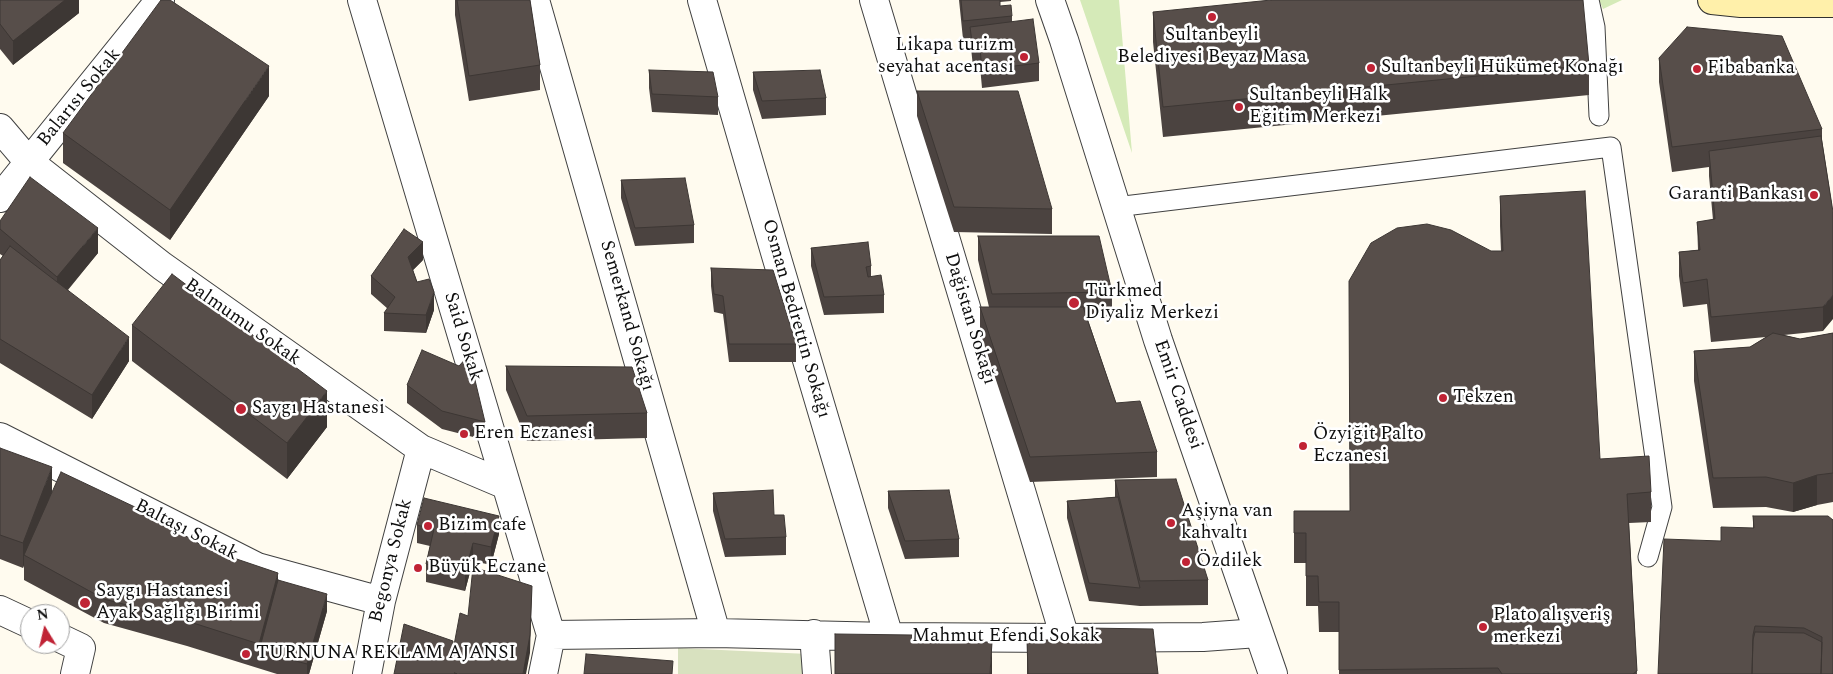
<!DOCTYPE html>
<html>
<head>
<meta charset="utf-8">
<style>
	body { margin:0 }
	#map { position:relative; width:1833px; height:674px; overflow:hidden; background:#fffbef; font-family:Spectral,serif }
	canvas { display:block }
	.north { position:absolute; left:20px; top:604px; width:50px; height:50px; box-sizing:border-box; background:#fff; border:1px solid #9f9f9f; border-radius:50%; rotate:351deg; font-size:14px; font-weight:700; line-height:20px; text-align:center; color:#0e0e0e }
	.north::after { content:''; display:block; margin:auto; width:18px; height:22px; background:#c02335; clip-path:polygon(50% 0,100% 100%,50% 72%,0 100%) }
</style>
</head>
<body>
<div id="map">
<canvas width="1833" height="674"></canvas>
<div class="north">N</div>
</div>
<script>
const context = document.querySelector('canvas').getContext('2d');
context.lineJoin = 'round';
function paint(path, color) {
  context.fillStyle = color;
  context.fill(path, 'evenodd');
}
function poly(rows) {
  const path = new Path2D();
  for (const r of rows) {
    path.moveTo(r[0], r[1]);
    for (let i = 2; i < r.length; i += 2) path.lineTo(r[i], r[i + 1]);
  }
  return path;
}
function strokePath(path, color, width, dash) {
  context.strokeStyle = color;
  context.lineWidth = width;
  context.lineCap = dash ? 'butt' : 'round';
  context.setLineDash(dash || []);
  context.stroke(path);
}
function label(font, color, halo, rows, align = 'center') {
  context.font = font + ' Spectral,serif';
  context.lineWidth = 5;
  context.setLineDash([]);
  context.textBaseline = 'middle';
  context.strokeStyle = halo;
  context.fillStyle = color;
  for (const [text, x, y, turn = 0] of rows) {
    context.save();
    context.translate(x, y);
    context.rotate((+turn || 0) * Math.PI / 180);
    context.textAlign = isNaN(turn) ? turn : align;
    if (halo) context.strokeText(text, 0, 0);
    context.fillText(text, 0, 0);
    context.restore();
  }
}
const green = poly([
	[1080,0,1119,0,1132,153],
	[1599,0,1622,0,1603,9]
]);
const cemetery = poly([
	[678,648,808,654,808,674,678,674]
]);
const service = poly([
	[1589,0,1595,27,1599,116],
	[1116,207,1611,147,1662,507,1648,557]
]);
const minor = poly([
	[362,0,551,635,543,674],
	[535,0,716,633],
	[702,0,775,252,889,637],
	[874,0,1065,638],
	[0,128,28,161,162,266,421,449,506,485],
	[0,198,160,0],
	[0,437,257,567,381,601],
	[0,610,30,624],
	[814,634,817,674],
	[551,635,716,633,889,637,1065,638,1203,637,1258,633],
	[60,638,81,648,75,674],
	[367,674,381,601,421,449]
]);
const tertiary = poly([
	[1050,0,1064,40,1158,340,1273,674]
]);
const secondary = poly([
	[1712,0,1741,3,1833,3]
]);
const wall = poly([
	[0,0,79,0,79,13,13,65,0,49],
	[455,0,530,0,540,65,540,90,469,101,455,15],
	[959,0,1011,0,1011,1,1000,2,1000,6,1012,16,1012,22,1039,63,1039,81,982,88,980,66,973,67,970,38,963,39],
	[1153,12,1589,65,1589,95,1163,137,1153,42],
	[1659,58,1822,129,1822,140,1832,205,1823,331,1784,335,1800,339,1833,333,1833,502,1817,505,1793,512,1766,507,1713,508,1694,381,1694,351,1750,347,1766,337,1711,342,1707,304,1683,307,1679,276,1679,252,1698,250,1697,222,1713,220,1709,176,1709,167,1672,172,1659,82],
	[649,70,718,97,718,115,652,112,649,88],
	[753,72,826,98,826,115,762,119,753,90],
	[917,91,1052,209,1052,234,954,232,917,116],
	[269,96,170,240,63,163,63,133],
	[621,180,694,225,694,243,635,246,621,198],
	[1500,196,1600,459,1651,492,1651,522,1629,523,1637,674,1339,674,1339,632,1319,632,1318,606,1306,606,1306,563,1294,563,1294,511,1350,511,1491,251,1501,251,1500,226],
	[0,221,98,253,68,290,129,361,92,419,0,363,0,260,3,256,0,254],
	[978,236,1112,292,1112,317,1087,317,1116,403,1157,452,1157,477,1030,482,980,332,980,307,989,307,978,260],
	[811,248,871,266,871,276,884,295,884,313,824,315,811,266],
	[423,260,413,270,417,282,434,310,426,333,384,331,384,313,388,309,371,294,371,276],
	[711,268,796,344,796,362,729,362,723,314,714,312,711,286],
	[132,325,327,427,287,479,132,361],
	[459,366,485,422,485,440,442,429,407,403,407,385],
	[506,366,647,413,647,438,527,441,506,390],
	[0,448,52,492,48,503,210,550,278,580,327,611,309,674,277,674,187,646,104,623,24,580,24,565,23,568,0,559],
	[1115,480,1208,580,1208,605,1140,606,1089,601,1067,518,1067,501,1115,497],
	[888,491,959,539,959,557,905,559,888,508],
	[713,493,774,515,786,537,786,555,725,557,713,511],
	[1753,516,1833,520,1833,674,1658,674,1721,541,1753,528],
	[417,525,499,534,491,565,473,561,465,591,426,582,426,564,430,546,417,543],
	[1084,628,1158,674,1027,674,1027,640,1084,640]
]);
const shadedWall = poly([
	[65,0,79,0,79,13,13,65,13,41],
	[269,66,269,96,170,240,170,210],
	[98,228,98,253,57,302,57,277],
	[423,242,423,260,408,275,408,257],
	[434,292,434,310,426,333,426,315],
	[1833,295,1833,319,1823,331,1823,307],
	[129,337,129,361,92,419,92,395],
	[327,391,327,427,287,479,287,443],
	[52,467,52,492,27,557,24,555,24,565,23,568,23,543],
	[1817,475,1817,505,1793,512,1793,483],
	[499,516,499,534,491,565,491,547],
	[473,543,473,561,465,591,465,573],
	[278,573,278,598,259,651,259,644],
	[532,586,530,653,526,674,523,674],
	[327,594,327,611,309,674,307,674,307,664],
	[992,642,992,674,990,674]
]);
const building = poly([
	[0,0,65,0,13,41,0,24,0,0],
	[161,0,170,0,269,66,170,210,63,133,161,0],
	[457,0,530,0,540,65,469,76,457,0],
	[961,0,1000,0,1000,6,1011,5,1012,16,963,21,961,0],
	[1271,0,1583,0,1589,65,1163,107,1153,12,1271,0],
	[1033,19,1039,63,982,70,980,48,973,49,970,27,1033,19],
	[1687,27,1782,36,1822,129,1672,147,1659,58,1687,27],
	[649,70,713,72,718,97,652,94,649,70],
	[820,70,826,98,762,101,753,72,820,70],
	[917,91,1018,91,1052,209,954,207,917,91],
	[1821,136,1833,212,1833,295,1823,307,1711,317,1707,279,1683,283,1679,252,1700,250,1697,222,1715,219,1709,151,1821,136],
	[30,177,98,228,57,277,0,229,0,221,30,177],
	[685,178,694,225,635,228,621,180,685,178],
	[1585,191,1600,459,1649,456,1651,492,1627,494,1637,671,1633,674,1502,674,1498,668,1339,670,1339,602,1319,602,1318,576,1306,576,1306,533,1294,533,1294,511,1350,511,1349,281,1371,243,1397,228,1427,224,1451,230,1491,251,1503,251,1500,196,1585,191],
	[404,229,423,242,408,257,417,282,429,279,434,292,426,315,384,313,395,297,371,276,404,229],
	[978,236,1099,236,1112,292,992,294,978,236],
	[868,242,871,266,866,267,868,277,881,275,884,295,824,297,811,248,868,242],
	[10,246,129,337,92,395,0,339,0,260,10,246],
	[711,268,773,270,796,344,729,344,723,296,714,294,711,268],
	[172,274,327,391,287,443,132,325,172,274],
	[980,307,1083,307,1116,403,1140,401,1157,452,1030,457,980,307],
	[1773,333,1800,339,1833,333,1833,473,1817,475,1793,483,1766,477,1713,478,1694,351,1750,347,1773,333],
	[422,350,459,366,469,355,485,422,442,411,407,385,422,350],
	[506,366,632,367,647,413,527,416,506,366],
	[0,448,52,467,23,543,0,535,0,448],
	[61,472,137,508,210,550,278,573,259,644,187,621,104,599,24,555,61,472],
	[1176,479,1208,580,1140,581,1115,480,1176,479],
	[773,490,774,515,784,515,786,537,725,539,713,493,773,490],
	[949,490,959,539,905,541,888,491,949,490],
	[1118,497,1140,588,1089,583,1067,501,1118,497],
	[424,498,499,516,491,547,473,543,465,573,426,564,434,529,417,525,424,498],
	[1753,516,1828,516,1833,520,1833,674,1821,674,1822,637,1804,628,1755,626,1753,635,1752,674,1658,674,1664,539,1721,541,1721,527,1754,528,1753,516],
	[473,567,532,586,530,635,523,674,459,674,454,673,457,674,394,674,404,624,453,641,452,656,460,613,468,616,473,567],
	[278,580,327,594,307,664,259,651,278,580],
	[1084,628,1153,629,1158,674,1028,674,1027,640,1085,640,1084,628],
	[1755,632,1804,633,1822,642,1821,674,1752,674,1753,640,1755,632],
	[835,634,912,635,912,642,992,642,990,674,835,674,835,634],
	[586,654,673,661,672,674,584,674,586,654]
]);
const markers = [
	[1212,17,5,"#c02335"],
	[1024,57,5,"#c02335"],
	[1371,68,5,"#c02335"],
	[1697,69,5,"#c02335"],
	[1239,107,5,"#c02335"],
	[1814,195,5,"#c02335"],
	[1074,303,6,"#c02335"],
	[1443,398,5,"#c02335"],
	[241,409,6,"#c02335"],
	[464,434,5,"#c02335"],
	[1303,446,5,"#c02335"],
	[1171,523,5,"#c02335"],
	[428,526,5,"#c02335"],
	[1186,562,5,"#c02335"],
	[418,568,5,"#c02335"],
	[85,603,6,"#c02335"],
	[1483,627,5,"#c02335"],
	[246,654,5,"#c02335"]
];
const poiNames = [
	["Sultanbeyli",1212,36,"center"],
	["Belediyesi Beyaz Masa",1212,58,"center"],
	["Likapa turizm",1014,46,"right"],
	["seyahat acentasi",1014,68,"right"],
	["Sultanbeyli Hükümet Konağı",1381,68],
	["Fibabanka",1707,69],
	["Sultanbeyli Halk",1249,96],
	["Eğitim Merkezi",1249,118],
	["Garanti Bankası",1804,195,"right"],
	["Türkmed",1085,292],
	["Diyaliz Merkezi",1085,314],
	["Tekzen",1453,398],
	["Saygı Hastanesi",252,409],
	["Eren Eczanesi",474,434],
	["Özyiğit Palto",1313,435],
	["Eczanesi",1313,457],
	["Aşiyna van",1181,512],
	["kahvaltı",1181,534],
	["Bizim cafe",438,526],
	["Özdilek",1196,562],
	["Büyük Eczane",428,568],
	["Saygı Hastanesi",96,592],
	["Ayak Sağlığı Birimi",96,614],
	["Plato alışveriş",1493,616],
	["merkezi",1493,638],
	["TURNUNA REKLAM AJANSI",256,654]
];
const streetNames = [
	["Balarısı Sokak",80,98,-51],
	["Semerkand Sokağı",626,316,74],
	["Osman Bedrettin Sokağı",795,319,74],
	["Dağistan Sokağı",969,319,73],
	["Balmumu Sokak",242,323,35],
	["Said Sokak",462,337,73],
	["Emir Caddesi",1177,395,71],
	["Baltaşı Sokak",186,531,27],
	["Begonya Sokak",392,561,-76],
	["Mahmut Efendi Sokak",1006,637]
];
paint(green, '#d5eab8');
paint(cemetery, '#d8e1bf');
strokePath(service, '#414141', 21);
strokePath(minor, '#414141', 30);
strokePath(tertiary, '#414141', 30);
strokePath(secondary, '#303030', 30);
strokePath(service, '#fff', 19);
strokePath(minor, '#fff', 28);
strokePath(tertiary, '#fff', 28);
strokePath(secondary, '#fff0aa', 28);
paint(wall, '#4b4340');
paint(shadedWall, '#3d3734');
paint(building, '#574e4a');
strokePath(building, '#3d3734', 1);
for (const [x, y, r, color] of markers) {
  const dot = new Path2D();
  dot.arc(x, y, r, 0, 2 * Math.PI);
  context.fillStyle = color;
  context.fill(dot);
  strokePath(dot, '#fff', 2);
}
label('19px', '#0e0e0e', '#fff', poiNames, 'left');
label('19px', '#0e0e0e', '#fff', streetNames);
</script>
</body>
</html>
